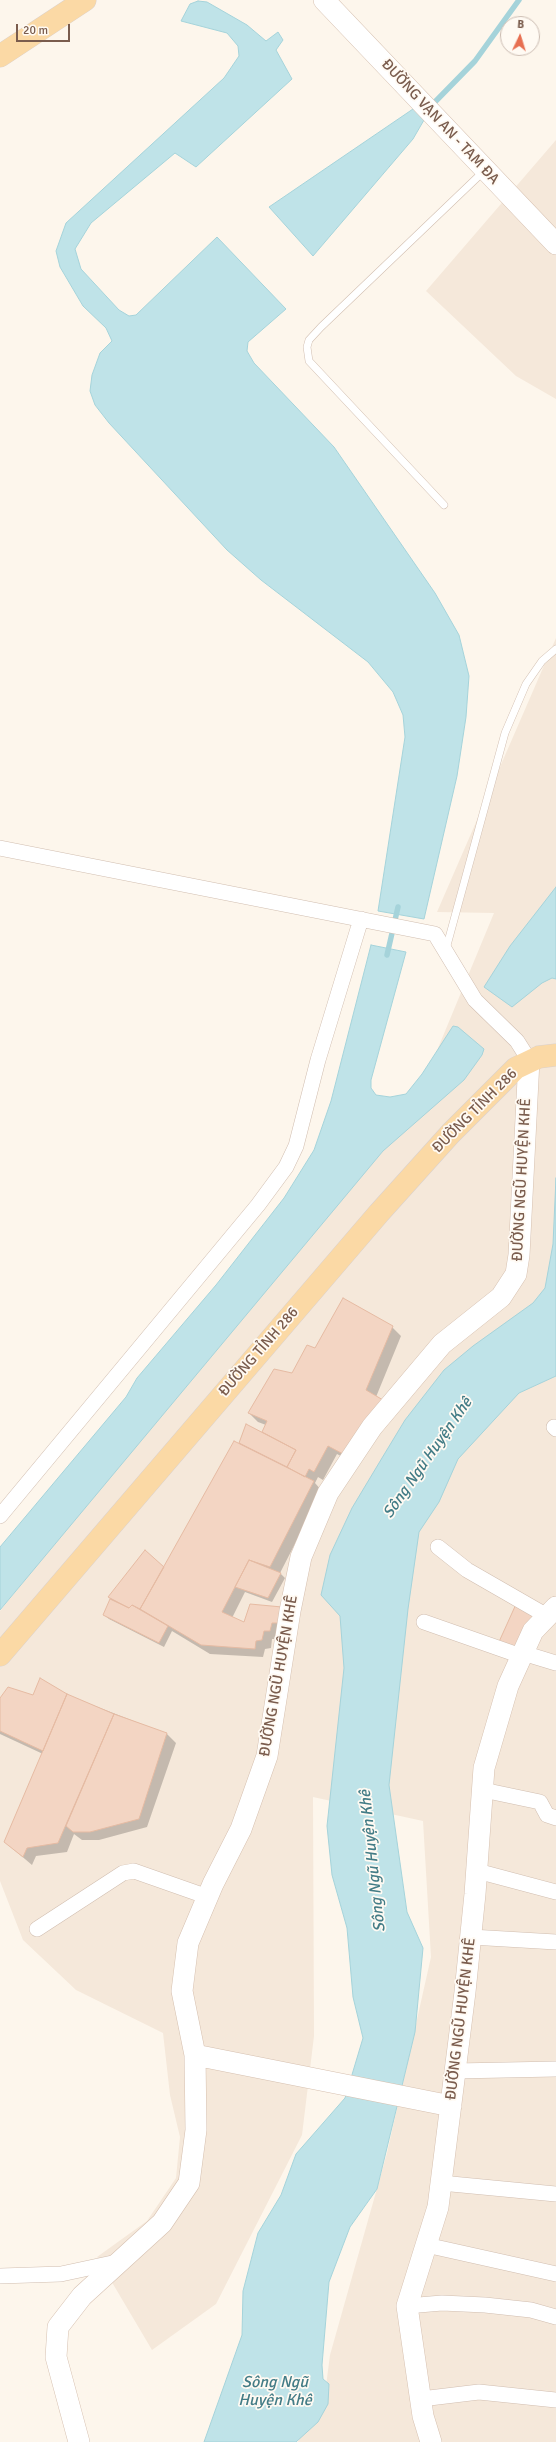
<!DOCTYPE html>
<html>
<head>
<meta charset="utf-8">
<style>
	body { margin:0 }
	#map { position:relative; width:556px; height:2442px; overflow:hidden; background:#fdf6ec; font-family:Signika,sans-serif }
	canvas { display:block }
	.north { position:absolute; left:500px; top:16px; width:40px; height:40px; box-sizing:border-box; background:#fffaf3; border:1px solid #cabbb1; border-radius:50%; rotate:4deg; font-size:11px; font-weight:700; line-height:16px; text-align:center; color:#7a5c4d }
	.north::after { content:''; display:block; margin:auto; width:14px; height:18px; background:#e76f51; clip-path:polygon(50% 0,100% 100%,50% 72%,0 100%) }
	.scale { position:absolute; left:16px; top:24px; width:54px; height:18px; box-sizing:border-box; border:2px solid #7a5c4d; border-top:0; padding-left:5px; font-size:12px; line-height:14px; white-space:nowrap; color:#7a5c4d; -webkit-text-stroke:3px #fffaf3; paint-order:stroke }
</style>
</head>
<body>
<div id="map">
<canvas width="556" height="2442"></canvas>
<div class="north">B</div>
<div class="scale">20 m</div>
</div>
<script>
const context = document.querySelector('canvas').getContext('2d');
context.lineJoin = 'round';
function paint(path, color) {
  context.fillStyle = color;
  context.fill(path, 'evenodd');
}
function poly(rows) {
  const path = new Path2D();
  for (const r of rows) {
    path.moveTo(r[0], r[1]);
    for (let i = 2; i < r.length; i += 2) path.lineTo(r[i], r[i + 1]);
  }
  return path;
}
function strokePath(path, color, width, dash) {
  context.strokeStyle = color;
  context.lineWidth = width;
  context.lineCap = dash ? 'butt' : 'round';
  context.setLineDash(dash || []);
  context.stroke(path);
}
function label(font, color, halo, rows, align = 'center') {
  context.font = font + ' Signika,sans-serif';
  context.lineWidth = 3.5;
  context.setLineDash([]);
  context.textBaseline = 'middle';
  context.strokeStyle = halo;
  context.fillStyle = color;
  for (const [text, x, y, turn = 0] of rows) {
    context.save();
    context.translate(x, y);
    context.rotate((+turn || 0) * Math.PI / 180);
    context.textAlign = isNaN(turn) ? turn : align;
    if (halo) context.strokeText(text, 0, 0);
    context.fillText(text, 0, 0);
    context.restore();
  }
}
const residential = poly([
	[556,140,556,399,516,376,426,291],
	[556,638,556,2442,298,2442,301,2433,323,2409,330,2355,387,2153,431,1957,423,1821,313,1797,314,2036,302,2135,216,2304,152,2350,97,2257,147,2221,176,2178,180,2137,170,2095,163,2033,76,1990,23,1940,0,1881,0,1611,101,1485,414,1106,494,913,437,912]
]);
const water = poly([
	[198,1,207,2,247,25,266,41,278,32,283,40,276,50,292,79,196,167,175,153,91,223,75,249,81,269,119,310,129,316,136,315,217,237,286,309,248,342,247,351,254,363,334,447,435,593,459,635,469,676,466,717,457,776,424,919,378,911,405,737,403,715,393,692,368,662,261,580,227,550,109,423,95,405,90,391,92,375,100,353,112,341,106,328,83,306,60,267,56,251,66,223,224,78,239,56,238,46,227,33,181,21,190,4,198,1],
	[413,109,424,120,413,139,313,256,269,207,413,109],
	[556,887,556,979,552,978,542,983,512,1007,484,987,510,946,556,887],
	[371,945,406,952,371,1080,371,1088,376,1095,390,1097,406,1094,422,1074,453,1026,458,1027,484,1049,482,1055,464,1080,383,1151,0,1610,0,1547,126,1397,137,1378,216,1285,284,1198,314,1150,331,1101,371,945],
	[556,1178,556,1376,519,1393,458,1459,439,1502,419,1532,408,1609,389,1785,407,1912,423,1948,415,2032,377,2189,350,2227,329,2282,322,2365,323,2379,329,2384,328,2404,318,2422,296,2442,204,2442,242,2335,243,2291,258,2233,281,2195,296,2154,345,2098,363,2038,353,1997,347,1928,332,1875,327,1826,344,1668,340,1616,321,1595,330,1555,352,1508,382,1458,405,1420,444,1370,473,1346,533,1303,545,1288,553,1244,556,1178]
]);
const shadow = poly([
	[392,1327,401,1336,376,1397,354,1463,337,1454,323,1480,318,1477,315,1483,322,1491,280,1573,285,1578,272,1602,245,1592,232,1618,245,1623,281,1608,278,1639,272,1639,271,1648,265,1649,263,1657,210,1654,172,1631,164,1647,109,1619,104,1615,111,1599,109,1597,164,1568,239,1444,246,1425,267,1435,264,1432,266,1425,258,1422,249,1413,292,1374,316,1349],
	[67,1695,167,1734,176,1743,147,1827,99,1840,82,1840,74,1834,67,1852,36,1856,32,1865,5,1842,43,1754,0,1734,0,1699]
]);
const stream = poly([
	[431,106,475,61,519,0],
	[387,955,398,907]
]);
const building = poly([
	[343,1298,393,1326,366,1390,383,1400,345,1455,328,1446,314,1472,309,1469,305,1477,287,1467,296,1450,262,1432,267,1421,248,1413,274,1369,292,1373,307,1345,315,1348,343,1298],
	[246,1424,296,1450,287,1467,239,1443,246,1424],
	[234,1441,314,1481,270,1567,249,1560,222,1612,244,1622,250,1604,282,1607,279,1623,272,1623,270,1631,264,1631,262,1640,256,1641,255,1649,201,1645,140,1609,234,1441],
	[145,1550,164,1567,140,1609,132,1605,129,1608,108,1597,145,1550],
	[249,1560,281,1573,268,1598,235,1587,249,1560],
	[110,1599,129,1608,132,1605,168,1626,159,1643,103,1615,110,1599],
	[517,1602,538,1614,517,1652,498,1644,517,1602],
	[40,1678,67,1694,43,1751,0,1731,0,1698,8,1687,33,1695,40,1678],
	[67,1694,114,1714,58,1843,27,1848,23,1857,4,1842,67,1694],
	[114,1714,167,1733,139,1819,90,1832,73,1832,66,1826,114,1714]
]);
const lane = poly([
	[444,505,309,361,307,347,309,340,321,327,484,171],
	[446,949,505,733,526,684,542,661,556,649]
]);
const street = poly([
	[0,848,435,934,475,1000,517,1041,529,1060],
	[554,1427,556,1429],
	[0,1516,258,1205,286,1167,296,1146,318,1060,361,919],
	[438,1547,467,1570,547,1616],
	[424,1622,521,1656],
	[523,1653,556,1663],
	[483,1790,540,1802,547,1815,556,1818],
	[477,1871,556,1892],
	[37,1929,123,1873,134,1871,208,1897],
	[471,1937,556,1942],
	[456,2071,556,2069],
	[441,2183,556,2194],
	[426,2245,556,2274],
	[0,2276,61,2274,117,2262],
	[407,2306,442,2303,485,2305,531,2310,556,2317],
	[421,2399,479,2392,556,2400]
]);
const secondary = poly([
	[324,0,556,244],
	[195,2055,451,2106],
	[79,2442,56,2357,58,2327,82,2296,162,2223,189,2183,196,2130,195,2055,182,1991,188,1943,213,1884,241,1829,267,1756,290,1611,301,1557,328,1493,372,1427,442,1344,501,1297,516,1274,519,1255,529,1060],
	[431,2442,423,2416,407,2306,438,2207,465,1992,475,1894,484,1768,508,1686,533,1631,556,1607]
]);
const primary = poly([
	[0,56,85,0],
	[0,1655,379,1213,451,1133,516,1068,539,1057,556,1055]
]);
const streetNames = [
	["ĐƯỜNG VẠN AN - TAM ĐA",440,122,47],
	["ĐƯỜNG TỈNH 286",475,1111,-45],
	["ĐƯỜNG NGŨ HUYỆN KHÊ",522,1180,-87],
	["ĐƯỜNG TỈNH 286",259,1352,-49],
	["ĐƯỜNG NGŨ HUYỆN KHÊ",279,1676,-80],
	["ĐƯỜNG NGŨ HUYỆN KHÊ",461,2019,-83]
];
const waterNames = [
	["Sông Ngũ Huyện Khê",428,1458,-55],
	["Sông Ngũ Huyện Khê",373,1861,-96],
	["Sông Ngũ",275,2383],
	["Huyện Khê",275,2401]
];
paint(residential, '#f5e8da');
paint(water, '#bfe3e8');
strokePath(water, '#a5d3da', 1);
paint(shadow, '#0003');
strokePath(stream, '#a5d3da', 5.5);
paint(building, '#f3d5c3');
strokePath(building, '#e6bba3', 1);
strokePath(lane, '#d1beb0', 8);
strokePath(street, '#d1beb0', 16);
strokePath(secondary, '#d6c0b0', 22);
strokePath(primary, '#dad1cd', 23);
strokePath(lane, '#fff', 7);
strokePath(street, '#fff', 15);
strokePath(secondary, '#fff', 21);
strokePath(primary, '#fbd9a5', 22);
label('15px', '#7a5c4d', '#fffaf3', streetNames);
label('italic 16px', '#437c86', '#fffaf3', waterNames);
</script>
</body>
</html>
